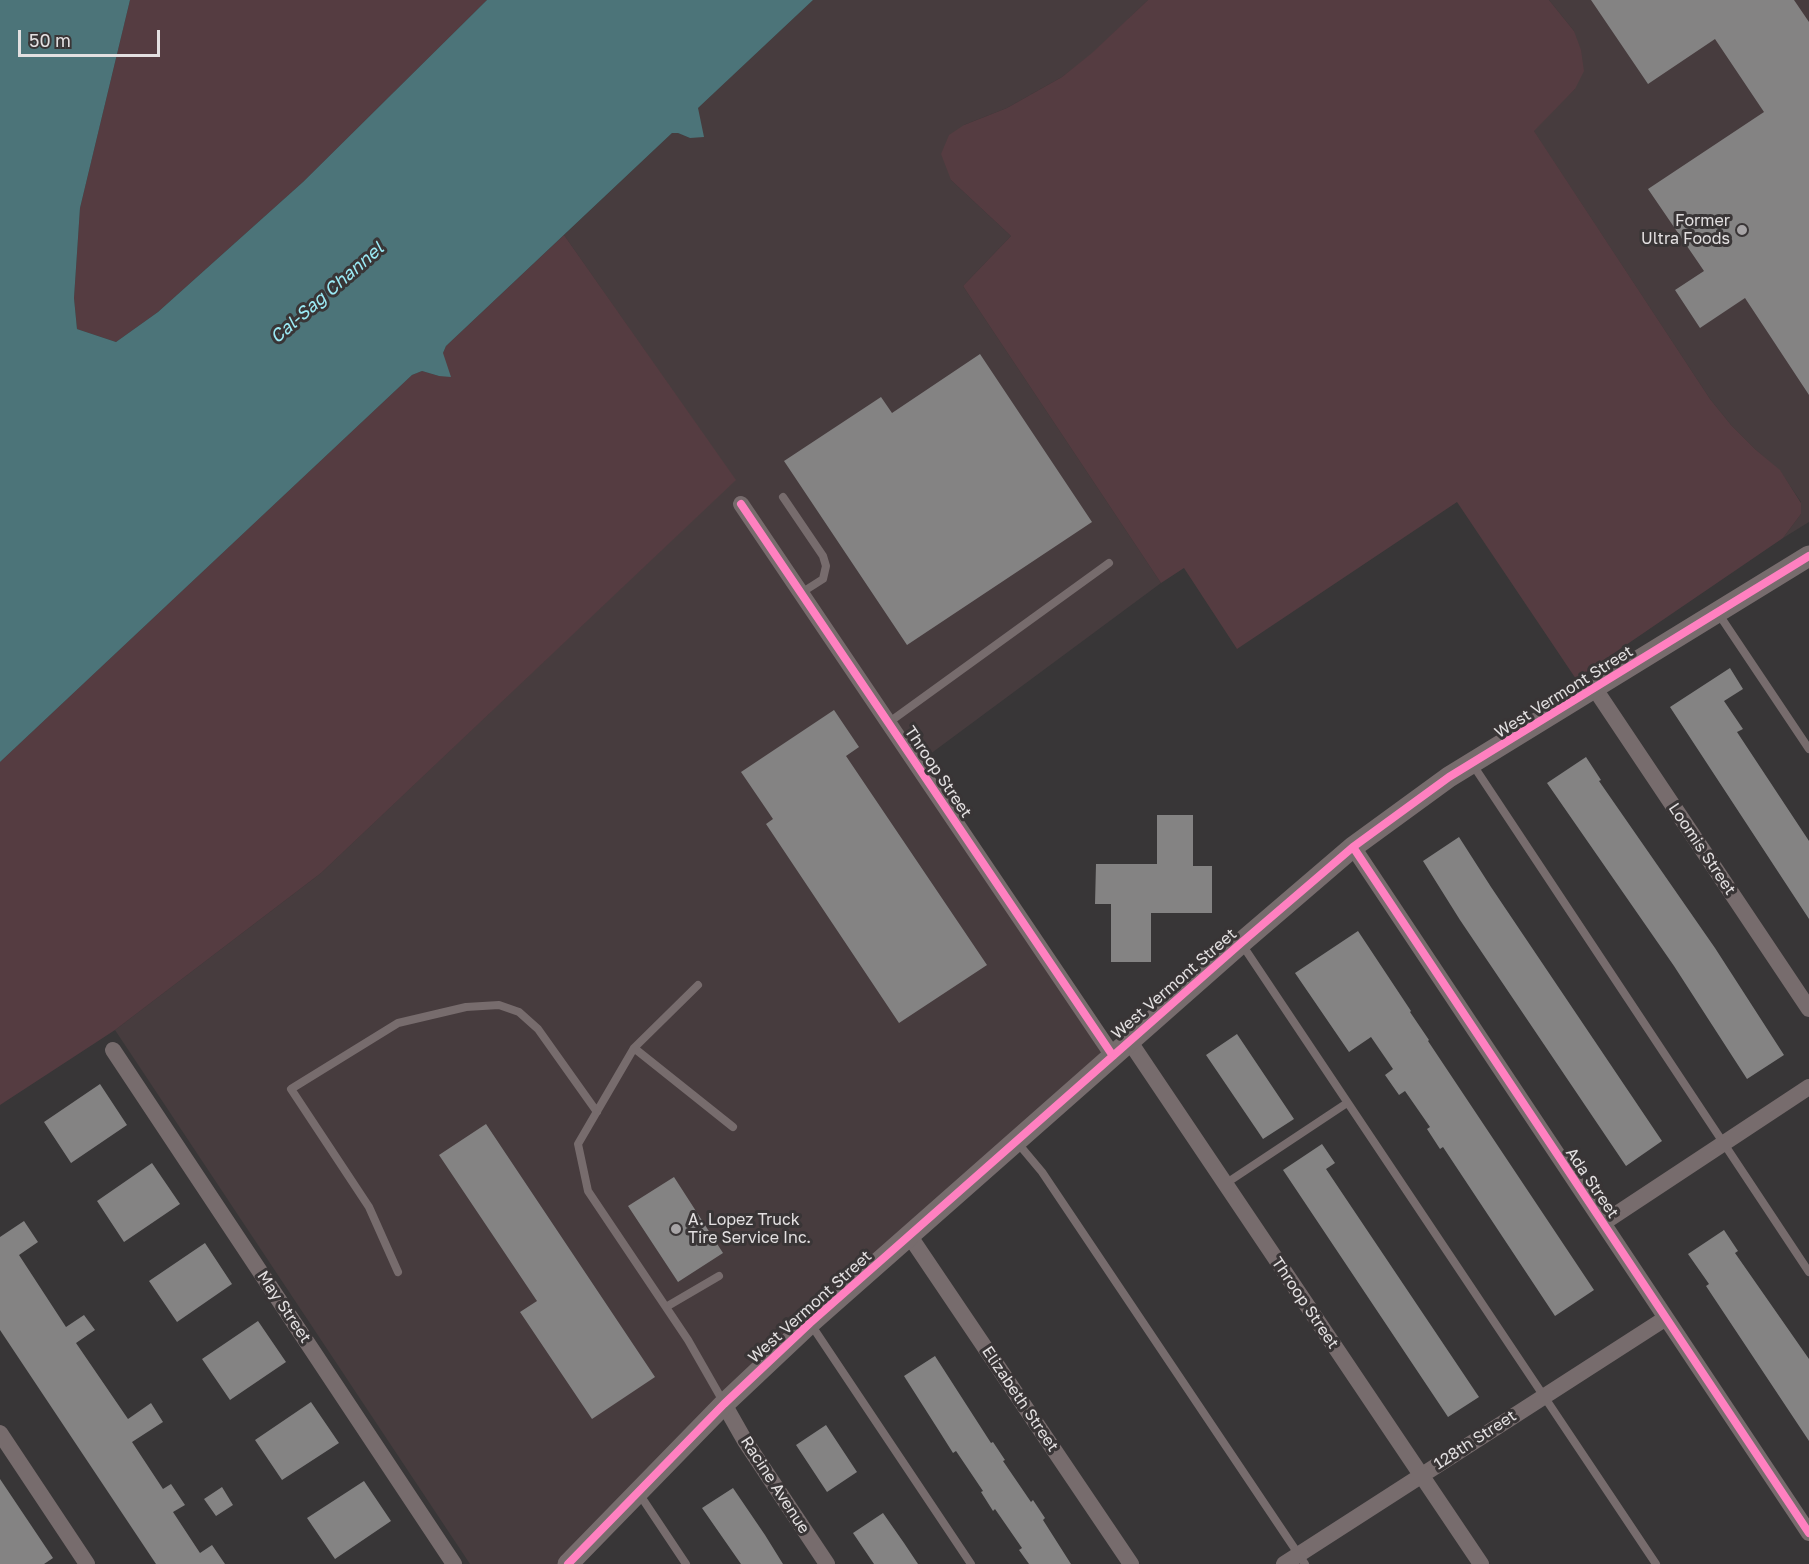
<!DOCTYPE html>
<html>
<head>
<meta charset="utf-8">
<style>
	body { margin:0 }
	#map { position:relative; width:1809px; height:1564px; overflow:hidden; background:#383637; font-family:"Golos Text",sans-serif }
	canvas { display:block }
	.scale { position:absolute; left:18px; top:30px; width:142px; height:27px; box-sizing:border-box; border:3px solid #e3e0e1; border-top:0; padding-left:8px; font-size:18px; line-height:21px; white-space:nowrap; color:#e3e0e1; -webkit-text-stroke:4px #393536; paint-order:stroke }
</style>
</head>
<body>
<div id="map">
<canvas width="1809" height="1564"></canvas>
<div class="scale">50 m</div>
</div>
<script>
const context = document.querySelector('canvas').getContext('2d');
context.lineJoin = 'round';
function paint(path, color) {
  context.fillStyle = color;
  context.fill(path, 'evenodd');
}
function poly(rows) {
  const path = new Path2D();
  for (const r of rows) {
    path.moveTo(r[0], r[1]);
    for (let i = 2; i < r.length; i += 2) path.lineTo(r[i], r[i + 1]);
  }
  return path;
}
function strokePath(path, color, width, dash) {
  context.strokeStyle = color;
  context.lineWidth = width;
  context.lineCap = dash ? 'butt' : 'round';
  context.setLineDash(dash || []);
  context.stroke(path);
}
function label(font, color, halo, rows, align = 'center') {
  context.font = font + ' "Golos Text",sans-serif';
  context.lineWidth = 6;
  context.setLineDash([]);
  context.textBaseline = 'middle';
  context.strokeStyle = halo;
  context.fillStyle = color;
  for (const [text, x, y, turn = 0] of rows) {
    context.save();
    context.translate(x, y);
    context.rotate((+turn || 0) * Math.PI / 180);
    context.textAlign = isNaN(turn) ? turn : align;
    if (halo) context.strokeText(text, 0, 0);
    context.fillText(text, 0, 0);
    context.restore();
  }
}
const built = poly([
	[813,0,1148,0,1092,54,1062,77,1007,108,964,125,951,180,1011,236,963,286,1161,583,914,766,1108,1063,816,1320,573,1564,470,1564,115,1030,321,873,735,480,564,235,672,133,678,133,690,138,698,108],
	[1549,0,1809,0,1809,522,1783,538,1801,514,1801,502,1780,471,1756,450,1731,425,1710,399,1533,130,1575,89,1574,31]
]);
const green = poly([
	[130,0,487,0,303,182,158,312,116,342,77,329,74,298,80,208],
	[1148,0,1549,0,1574,31,1581,50,1584,71,1575,89,1534,131,1710,399,1731,425,1756,450,1780,470,1801,503,1801,514,1783,538,1576,679,1457,502,1237,649,1184,568,1161,583,963,286,1011,236,951,180,941,154,949,135,964,125,1007,108,1062,77,1092,53],
	[564,235,736,480,321,873,115,1030,0,1105,0,762,412,375,422,371,439,376,443,353,446,346]
]);
const water = poly([
	[0,0,130,0,80,208,74,298,77,329,116,342,158,312,303,182,487,0,813,0,698,108,704,137,690,138,678,133,672,133,446,346,443,353,451,377,439,376,422,371,412,375,0,762]
]);
const building = poly([
	[1591,0,1794,0,1809,22,1809,395,1745,298,1700,328,1675,290,1704,271,1648,189,1764,112,1715,39,1648,84],
	[980,354,1092,522,907,645,784,461,881,397,892,413],
	[1730,668,1743,689,1724,701,1743,729,1737,732,1809,841,1809,919,1670,707],
	[834,710,859,747,846,756,987,965,899,1023,766,824,773,819,741,772],
	[1586,757,1601,780,1599,781,1715,948,1784,1055,1747,1079,1674,966,1547,783],
	[1157,815,1193,815,1193,866,1212,866,1212,913,1151,913,1151,962,1111,962,1111,904,1095,904,1096,864,1157,864],
	[1459,837,1491,887,1662,1141,1626,1166,1460,920,1423,861],
	[1358,931,1411,1011,1410,1012,1429,1040,1428,1041,1594,1290,1555,1316,1443,1147,1440,1149,1427,1129,1430,1127,1405,1091,1399,1095,1385,1075,1393,1069,1371,1037,1349,1052,1295,973],
	[1237,1034,1294,1119,1263,1139,1206,1055],
	[100,1084,127,1125,71,1163,44,1122],
	[486,1124,655,1377,592,1419,520,1312,537,1301,439,1155],
	[1322,1144,1335,1163,1326,1169,1479,1397,1448,1417,1283,1170],
	[152,1163,180,1204,124,1242,97,1201],
	[674,1177,723,1253,678,1282,628,1206],
	[24,1221,38,1242,19,1255,66,1327,84,1315,95,1330,76,1343,128,1419,151,1403,163,1422,132,1442,163,1489,171,1484,185,1505,173,1512,200,1553,212,1545,225,1564,156,1564,0,1330,0,1237],
	[1724,1230,1738,1251,1735,1253,1809,1359,1809,1441,1706,1286,1709,1284,1688,1254],
	[205,1243,232,1284,177,1322,149,1281],
	[258,1321,286,1362,230,1400,202,1359],
	[935,1356,991,1443,993,1442,1005,1460,1003,1461,1031,1502,1033,1500,1045,1518,1043,1520,1071,1564,1029,1564,1019,1550,1022,1548,995,1509,993,1511,981,1492,983,1491,956,1451,953,1453,941,1434,904,1376],
	[311,1402,339,1443,282,1480,255,1440],
	[826,1425,857,1472,827,1492,796,1445],
	[0,1479,53,1558,44,1564,0,1564],
	[364,1481,391,1521,335,1559,307,1518],
	[222,1487,233,1505,216,1516,204,1499],
	[733,1488,765,1535,783,1564,741,1564,702,1508],
	[883,1513,904,1543,918,1564,874,1564,853,1533]
]);
const service = poly([
	[783,497,823,556,826,566,823,579,801,593],
	[1718,613,1809,749],
	[888,723,1109,563],
	[1473,765,1809,1272],
	[1241,943,1656,1564],
	[698,985,634,1048,578,1144,588,1191,688,1340,724,1403],
	[634,1048,733,1127],
	[1016,1141,1042,1172,1305,1564],
	[1225,1184,1347,1103],
	[398,1272,369,1207,291,1089,398,1023,466,1007,499,1005,519,1012,538,1029,597,1112],
	[666,1307,719,1276],
	[810,1323,971,1564],
	[638,1492,686,1564]
]);
const minor = poly([
	[741,504,1113,1056],
	[1595,689,1809,1009],
	[1353,847,1809,1533],
	[1130,1042,1481,1564],
	[113,1050,454,1564],
	[1603,1223,1809,1087],
	[909,1235,1131,1564],
	[724,1404,745,1441,827,1564],
	[0,1433,87,1564],
	[1284,1564,1666,1318]
]);
const tertiary = poly([
	[568,1564,724,1404,810,1323,1241,943,1353,847,1449,777,1809,556]
]);
const cycleway = poly([
	[741,504,1113,1056],
	[1353,847,1809,1533],
	[568,1564,724,1404,810,1323,1241,943,1353,847,1449,777,1809,556]
]);
const markers = [
	[1742,230,6,"#a7a4a6"],
	[676,1229,6,"#a7a4a6"]
];
const poiNames = [
	["Former",1730,221],
	["Ultra Foods",1730,239],
	["A. Lopez Truck",688,1220,"left"],
	["Tire Service Inc.",688,1238,"left"]
];
const streetNames = [
	["West Vermont Street",1564,692,-32],
	["Throop Street",938,772,56],
	["Loomis Street",1702,849,56],
	["West Vermont Street",1174,984,-41],
	["Ada Street",1592,1183,56],
	["Throop Street",1305,1303,56],
	["May Street",284,1307,56],
	["West Vermont Street",810,1307,-42],
	["Elizabeth Street",1020,1399,56],
	["128th Street",1475,1440,-33],
	["Racine Avenue",775,1485,57]
];
const waterNames = [
	["Cal-Sag Channel",327,293,-41]
];
paint(built, '#473c3e');
paint(green, '#553c41');
paint(water, '#4c7479');
paint(building, '#848383');
strokePath(service, '#776c6d', 8);
strokePath(minor, '#776c6d', 16);
strokePath(tertiary, '#776c6d', 21);
strokePath(cycleway, '#ff80c0', 8);
for (const [x, y, r, color] of markers) {
  const dot = new Path2D();
  dot.arc(x, y, r, 0, 2 * Math.PI);
  context.fillStyle = color;
  context.fill(dot);
  strokePath(dot, '#393536', 2);
}
label('16px', '#e3e0e1', '#393536', poiNames, 'right');
label('16px', '#e3e0e1', '#393536', streetNames);
label('italic 18px', '#9beaf5', '#393536', waterNames);
</script>
</body>
</html>
